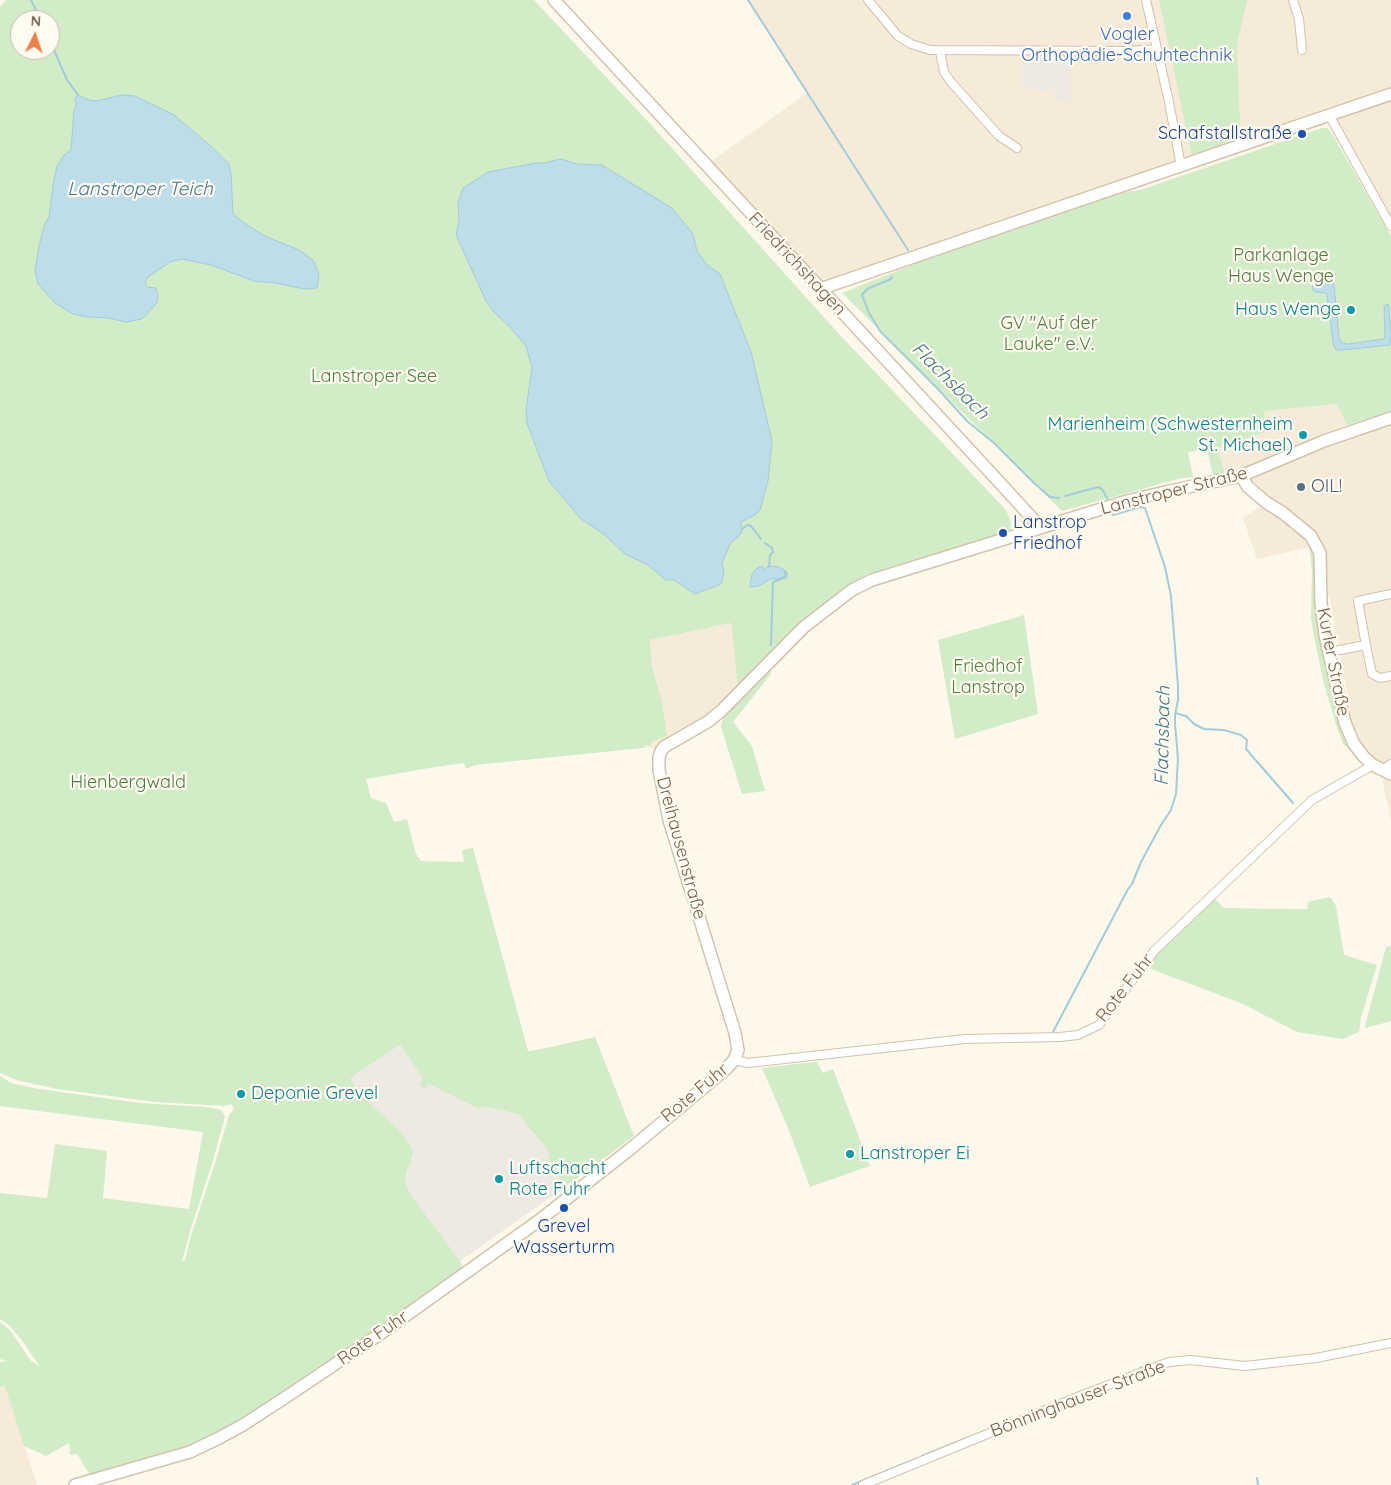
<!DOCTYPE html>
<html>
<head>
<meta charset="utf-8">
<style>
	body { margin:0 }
	#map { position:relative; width:1391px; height:1485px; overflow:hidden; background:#fdf8ea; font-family:Quicksand,sans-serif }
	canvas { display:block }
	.north { position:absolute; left:10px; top:10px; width:50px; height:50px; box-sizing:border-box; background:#fffbf1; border:1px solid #cabdaf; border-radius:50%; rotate:4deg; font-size:14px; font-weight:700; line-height:20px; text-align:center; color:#7a614b }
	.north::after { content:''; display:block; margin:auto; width:18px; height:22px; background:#ea804c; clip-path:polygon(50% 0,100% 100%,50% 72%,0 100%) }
</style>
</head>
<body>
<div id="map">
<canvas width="1391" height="1485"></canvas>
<div class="north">N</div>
</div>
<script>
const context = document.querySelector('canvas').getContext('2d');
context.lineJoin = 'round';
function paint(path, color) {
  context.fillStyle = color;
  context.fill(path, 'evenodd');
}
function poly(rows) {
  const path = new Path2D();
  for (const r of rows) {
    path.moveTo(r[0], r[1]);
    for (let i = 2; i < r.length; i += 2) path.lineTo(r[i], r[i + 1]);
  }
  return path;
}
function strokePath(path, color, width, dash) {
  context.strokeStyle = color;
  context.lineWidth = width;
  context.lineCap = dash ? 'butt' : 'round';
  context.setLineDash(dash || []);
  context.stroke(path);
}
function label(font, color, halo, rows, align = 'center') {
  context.font = font + ' Quicksand,sans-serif';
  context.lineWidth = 4.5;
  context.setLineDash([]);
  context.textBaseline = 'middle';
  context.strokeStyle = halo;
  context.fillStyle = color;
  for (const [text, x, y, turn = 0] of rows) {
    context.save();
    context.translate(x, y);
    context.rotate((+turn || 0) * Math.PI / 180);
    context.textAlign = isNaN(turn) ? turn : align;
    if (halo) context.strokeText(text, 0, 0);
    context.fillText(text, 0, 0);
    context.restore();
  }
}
const residential = poly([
	[747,0,1159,0,1193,162,820,284,706,165,807,93],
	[1247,0,1391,0,1391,226,1329,115,1241,144,1237,45],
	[1338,404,1347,425,1241,470,1225,474,1218,449,1266,432,1263,411],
	[1391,419,1391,820,1380,769,1364,757,1342,712,1351,711,1334,623,1330,597,1321,593,1321,572,1307,538,1310,547,1257,559,1243,518,1267,502,1241,476],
	[731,623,738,688,703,717,679,730,672,742,664,747,643,748,667,735,662,702,652,665,650,640],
	[5,1386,37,1485,0,1485,0,1387]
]);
const industrial = poly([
	[1023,60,1071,61,1071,101,1055,100,1054,88,1048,88,1048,91,1023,88],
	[400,1045,423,1078,425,1088,429,1084,479,1109,483,1107,487,1107,518,1114,547,1149,549,1159,564,1188,460,1261,411,1195,406,1184,410,1144,398,1129,363,1097,349,1079,357,1072]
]);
const green = poly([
	[6,0,534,0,653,127,839,334,1006,510,1011,522,1010,531,867,574,852,584,738,688,731,623,650,640,652,665,662,702,667,736,652,742,651,745,647,745,643,748,475,765,466,769,464,763,435,767,366,779,371,798,386,803,394,822,407,819,416,854,421,861,464,862,462,850,473,848,528,1051,537,1050,595,1037,634,1136,564,1188,549,1159,547,1149,518,1114,488,1107,483,1107,479,1109,429,1084,425,1089,419,1084,423,1078,400,1045,357,1073,350,1079,363,1097,398,1129,410,1144,413,1153,406,1174,406,1184,411,1195,460,1261,462,1266,456,1275,340,1355,225,1430,181,1450,90,1475,77,1454,70,1455,69,1443,46,1456,24,1446,5,1386,0,1387,0,1362,7,1361,0,1359,0,1322,10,1330,31,1361,40,1367,24,1343,9,1325,0,1319,0,1193,47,1198,55,1144,107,1151,103,1198,189,1209,203,1132,0,1106,0,1076,11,1083,33,1088,140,1103,206,1107,218,1109,222,1111,225,1117,212,1164,191,1228,182,1261,185,1260,190,1239,214,1166,229,1115,234,1109,231,1104,224,1106,155,1102,57,1089,16,1080,0,1073,0,7],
	[20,20,50,20,50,50,20,50],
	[1159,0,1249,0,1247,1,1237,45,1241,144,1193,162],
	[1322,128,1327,128,1331,132,1391,236,1391,413,1347,425,1337,404,1264,411,1266,432,1218,449,1225,474,1213,475,1207,449,1188,452,1193,477,1182,478,1062,511,842,293,1015,223,1097,195,1140,190],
	[1311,536,1321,572,1342,712,1368,768,1351,752,1343,743,1337,728,1324,684,1314,637,1311,617,1312,573,1310,552,1307,538],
	[1024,615,1038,714,955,739,938,640],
	[771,666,771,674,733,722,752,746,765,791,742,794,721,727,724,713],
	[1212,896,1224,908,1282,909,1307,909,1308,902,1330,897,1336,906,1344,955,1377,965,1361,1017,1359,1032,1343,1039,1297,1032,1243,1004,1143,966],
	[1391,946,1391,1021,1366,1028,1365,1026,1386,947],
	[813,1062,817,1062,823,1073,833,1069,870,1166,810,1187,788,1128,762,1068]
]);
const water = poly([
	[78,95,89,100,96,101,122,95,135,96,174,115,181,121,212,147,229,164,231,173,233,214,244,223,265,236,299,250,313,260,319,274,317,288,304,289,275,283,254,281,211,265,182,259,170,262,148,277,145,282,147,287,156,288,158,294,157,303,142,319,126,322,108,318,87,317,73,314,55,303,38,284,35,271,39,246,44,226,49,217,53,185,57,166,65,154,71,150,74,110,76,105,75,99,78,95],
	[561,159,577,164,602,165,672,208,693,234,697,251,707,265,720,274,751,352,772,441,768,481,760,510,755,515,741,522,742,532,737,538,731,542,722,563,724,573,721,584,695,594,674,580,666,580,648,565,625,554,605,535,581,519,549,481,527,423,526,410,532,368,526,346,510,327,494,312,486,301,456,235,459,220,458,202,463,188,488,172,536,163,544,163,561,159],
	[1324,281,1330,281,1334,284,1339,338,1342,343,1348,344,1384,339,1385,335,1384,306,1388,304,1389,307,1391,335,1390,345,1342,350,1336,350,1333,343,1327,294,1325,293,1315,292,1312,289,1313,285,1324,281],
	[772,566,779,567,784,570,785,575,782,578,770,579,759,586,750,587,752,574,758,567,763,567,763,570,765,570,767,567,772,566]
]);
const stream = poly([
	[31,0,41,20],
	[748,0,908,250],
	[50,41,67,80,78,95],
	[892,277,891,279,867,289,862,295,869,313,880,331,938,389,967,421,994,443,1033,482,1050,497,1059,498],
	[1065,496,1098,487,1102,489,1109,502],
	[742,529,747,525,751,526,761,539],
	[765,543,772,548,773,552,770,555,769,567],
	[771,645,773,582,786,577,787,574,785,571],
	[1175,713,1186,716,1194,724,1204,729,1224,730,1241,735,1247,740,1246,749,1293,803],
	[1053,1032,1128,889,1132,884,1141,862,1161,825,1171,810,1176,794,1178,759,1175,724,1175,715,1178,700,1178,686,1171,596,1165,567,1145,508,1140,507,1113,515,1112,514],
	[1140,1368,1162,1361],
	[1116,1378,1132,1372],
	[922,1456,969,1437],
	[1257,1478,1258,1485],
	[852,1485,918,1458]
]);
const street = poly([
	[868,0,898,36,911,44,930,50,1128,51,1157,49],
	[1146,0,1169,102,1181,166],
	[1293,0,1299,19,1302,50],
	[940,51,944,72,951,82,999,136,1017,148],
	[1329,115,1391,226],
	[1366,645,1372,674,1380,678,1391,676],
	[1329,652,1366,645,1358,601,1391,594],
	[1382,770,1391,764],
	[734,1060,748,1063,965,1039,1060,1037,1078,1035,1099,1025,1154,951,1312,800,1373,765],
	[863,1485,1080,1396,1169,1362,1190,1360,1245,1366,1316,1358,1391,1343]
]);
const secondary = poly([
	[554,0,1000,483,1033,519,1037,529],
	[820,289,1391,94],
	[1241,476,1248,487,1267,503,1283,513,1311,536,1320,553,1321,603,1325,635,1345,723,1354,744,1364,757,1373,765,1391,774],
	[75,1485,190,1452,219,1438,243,1425,286,1397,380,1334,537,1222,629,1150,726,1069,734,1060,738,1050,735,1033,669,820,659,770,659,757,661,751,664,747,709,721,722,710,804,627,852,590,872,580,1127,501,1165,492,1241,476,1324,441,1391,418]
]);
const markers = [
	[1127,16,5,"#3f7fe0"],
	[1302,134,5,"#1a4fb4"],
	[1351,310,5,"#0f9aa8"],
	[1303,435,5,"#0f9aa8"],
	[1301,487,5,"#5c6f8a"],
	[1003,533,5,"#1a4fb4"],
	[241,1094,5,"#0f9aa8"],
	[850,1154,5,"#0f9aa8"],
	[499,1179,5,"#0f9aa8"],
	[564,1208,5,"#1a4fb4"]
];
const shopNames = [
	["Vogler",1127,35],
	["Orthopädie-Schuhtechnik",1127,56]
];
const transitNames = [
	["Schafstallstraße",1292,134],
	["Lanstrop",1013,523,"left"],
	["Friedhof",1013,544,"left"],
	["Grevel",564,1227,"center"],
	["Wasserturm",564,1248,"center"]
];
const parkNames = [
	["Parkanlage",1281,256],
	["Haus Wenge",1281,277],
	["GV \"Auf der",1049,324],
	["Lauke\" e.V.",1049,345],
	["Lanstroper See",374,377],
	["Friedhof",988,667],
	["Lanstrop",988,688],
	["Hienbergwald",128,783]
];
const streetNames = [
	["Friedrichshagen",797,264,47],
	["Lanstroper Straße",1174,491,-14],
	["Kurler Straße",1333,662,79],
	["Dreihausenstraße",681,848,75],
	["Rote Fuhr",1125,988,-52],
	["Rote Fuhr",695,1093,-40],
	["Rote Fuhr",373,1338,-35],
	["Bönninghauser Straße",1078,1399,-21]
];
const cultureNames = [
	["Haus Wenge",1341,310,"right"],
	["Marienheim (Schwesternheim",1293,425,"right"],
	["St. Michael)",1293,446,"right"],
	["Deponie Grevel",251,1094],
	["Lanstroper Ei",860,1154],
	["Luftschacht",509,1169],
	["Rote Fuhr",509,1190]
];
const serviceNames = [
	["OIL!",1311,487]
];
const waterNames = [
	["Lanstroper Teich",140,189],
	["Flachsbach",950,381,45],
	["Flachsbach",1163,736,-89]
];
paint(residential, '#f5ebd8');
paint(industrial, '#eee9e2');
paint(green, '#d2ecc7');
paint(water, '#bddde8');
strokePath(water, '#a2ccdb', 1);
strokePath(stream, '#a2ccdb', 2);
strokePath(street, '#d1c1ae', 10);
strokePath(secondary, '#d4c2ac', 14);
strokePath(street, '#fff', 8);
strokePath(secondary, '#fff', 11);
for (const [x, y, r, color] of markers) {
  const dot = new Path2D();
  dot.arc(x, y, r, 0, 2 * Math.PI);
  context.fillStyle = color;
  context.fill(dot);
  strokePath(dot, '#fffbf1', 2);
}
label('18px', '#366cbe', '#fffbf1', shopNames);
label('18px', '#164399', '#fffbf1', transitNames, 'right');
label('18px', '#4e8042', '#fffbf1', parkNames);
label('18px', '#7a614b', '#fffbf1', streetNames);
label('18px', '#0d838f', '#fffbf1', cultureNames, 'left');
label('18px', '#4e5e75', '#fffbf1', serviceNames, 'left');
label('italic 19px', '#437a8d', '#fffbf1', waterNames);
</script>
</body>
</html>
